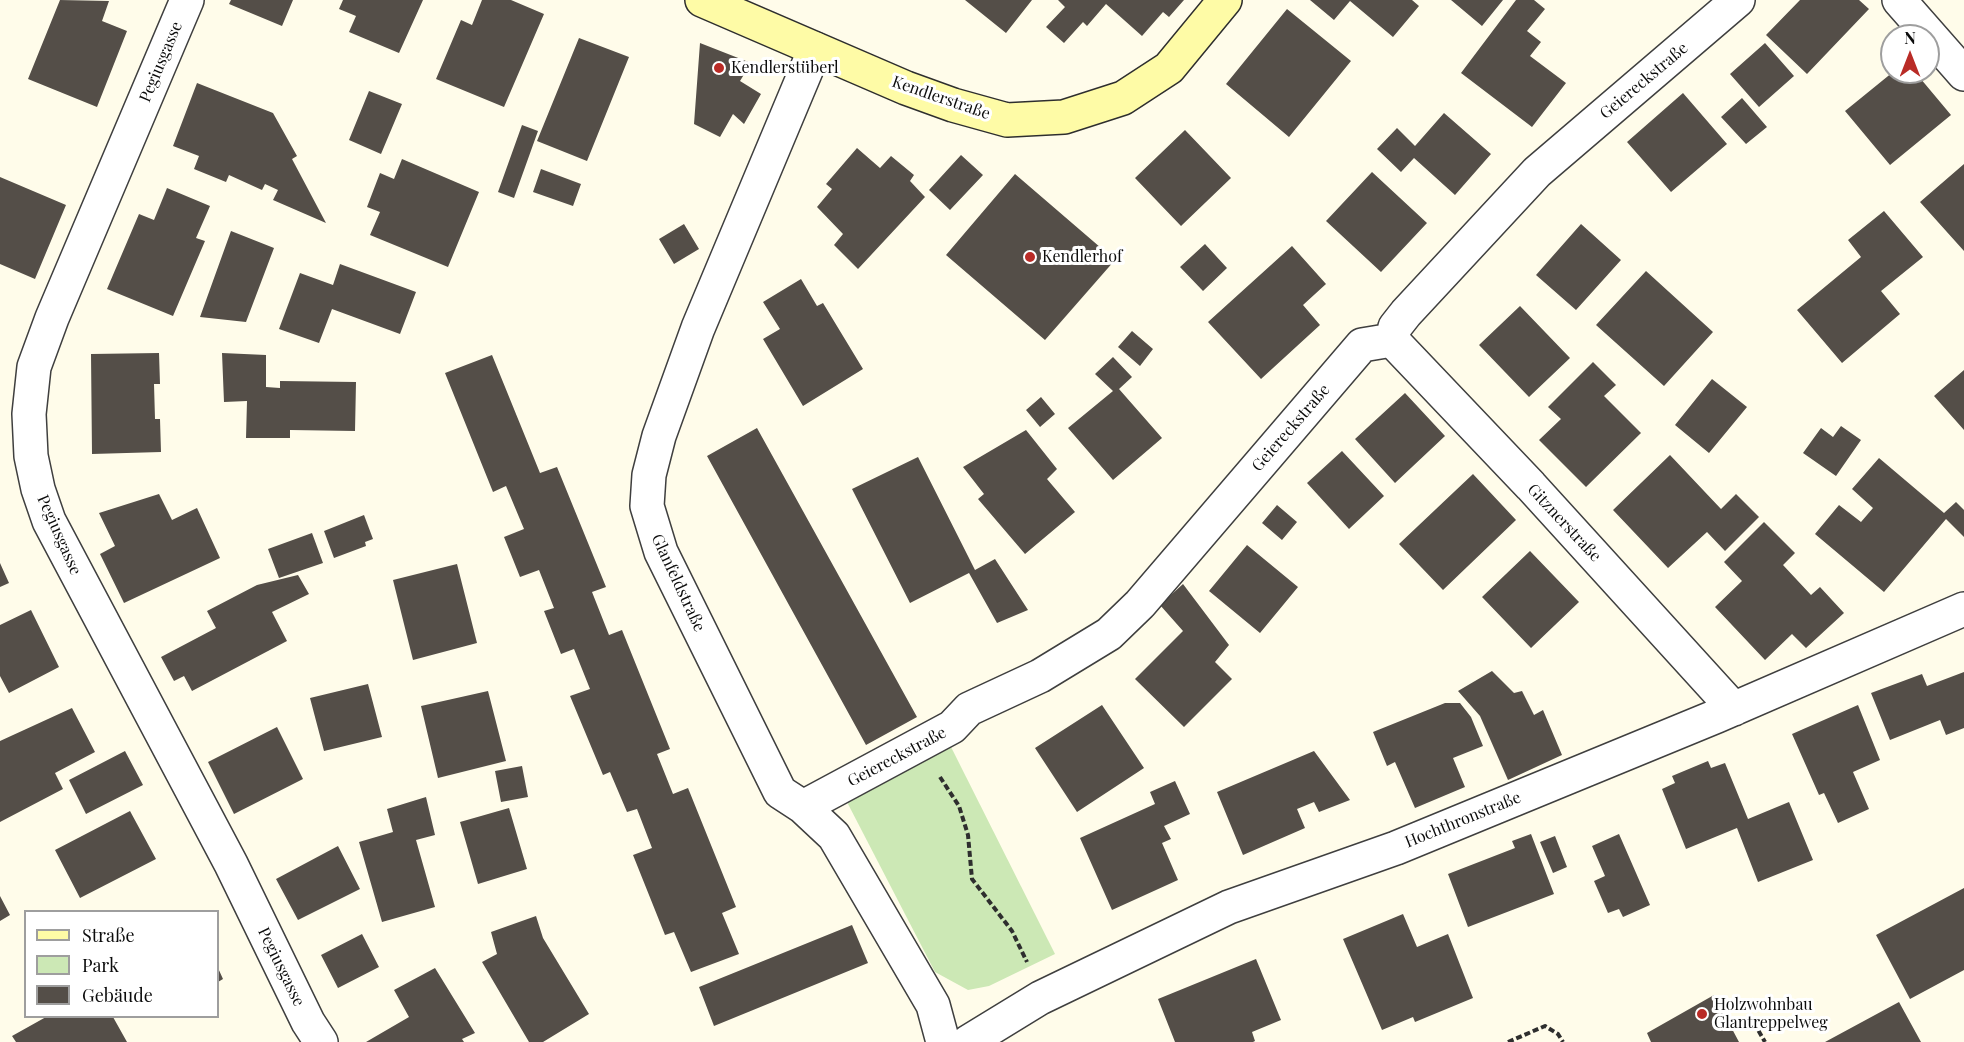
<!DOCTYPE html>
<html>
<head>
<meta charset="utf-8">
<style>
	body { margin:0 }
	#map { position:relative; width:1964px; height:1042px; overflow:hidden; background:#fffcea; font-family:"Playfair Display",serif }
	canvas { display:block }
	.legend { position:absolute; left:24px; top:910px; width:195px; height:108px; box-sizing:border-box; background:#fff; border:2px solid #9e9e9e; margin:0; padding:8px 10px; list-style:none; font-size:18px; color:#0c0c0c }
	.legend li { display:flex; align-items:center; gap:12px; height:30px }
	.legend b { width:30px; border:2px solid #9e9e9e }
	.north { position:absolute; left:1880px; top:24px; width:60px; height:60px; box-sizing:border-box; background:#fff; border:2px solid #9e9e9e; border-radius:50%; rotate:0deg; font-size:16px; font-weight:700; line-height:24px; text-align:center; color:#0c0c0c }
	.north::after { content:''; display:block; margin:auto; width:21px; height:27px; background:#b92b26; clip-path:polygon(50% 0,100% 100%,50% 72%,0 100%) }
</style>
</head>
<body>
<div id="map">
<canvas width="1964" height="1042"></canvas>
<ul class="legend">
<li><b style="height:8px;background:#fefba6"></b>Straße</li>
<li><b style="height:16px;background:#cce8b5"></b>Park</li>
<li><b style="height:16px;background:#544e48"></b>Gebäude</li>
</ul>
<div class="north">N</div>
</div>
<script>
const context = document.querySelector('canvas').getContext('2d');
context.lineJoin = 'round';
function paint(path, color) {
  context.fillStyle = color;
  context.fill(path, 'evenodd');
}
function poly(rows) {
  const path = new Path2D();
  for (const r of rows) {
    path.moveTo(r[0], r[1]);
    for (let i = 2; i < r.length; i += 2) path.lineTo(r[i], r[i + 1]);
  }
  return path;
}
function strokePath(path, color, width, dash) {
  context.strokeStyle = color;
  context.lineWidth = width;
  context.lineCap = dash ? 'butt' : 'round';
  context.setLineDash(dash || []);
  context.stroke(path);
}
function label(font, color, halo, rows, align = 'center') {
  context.font = font + ' "Playfair Display",serif';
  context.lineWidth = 6;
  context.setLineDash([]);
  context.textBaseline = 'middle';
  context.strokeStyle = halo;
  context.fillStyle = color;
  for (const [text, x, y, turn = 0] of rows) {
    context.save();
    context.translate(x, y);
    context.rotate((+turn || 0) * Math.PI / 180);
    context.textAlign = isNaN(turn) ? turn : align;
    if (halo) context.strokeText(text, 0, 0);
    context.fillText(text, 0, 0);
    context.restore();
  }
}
const green = poly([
	[946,737,1055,954,989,986,968,990,935,972,848,804,851,789]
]);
const building = poly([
	[60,0,109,1,102,21,127,31,97,107,28,79],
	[231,0,293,0,282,26,229,4],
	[343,0,423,0,399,53,349,32,356,16,339,9],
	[482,0,511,0,544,14,504,107,436,79,461,20,472,25],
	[965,0,1032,0,1006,33],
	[1058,0,1184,0,1169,17,1163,12,1142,36,1106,4,1087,26,1083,22,1064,43,1046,27,1065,7],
	[1310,0,1412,0,1419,6,1393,37,1350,1,1334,20],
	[1451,0,1503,0,1482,26],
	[1516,0,1534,0,1545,9,1527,31,1541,42,1530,56,1566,83,1532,127,1461,73],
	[1800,0,1859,0,1869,9,1807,74,1766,35],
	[1287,9,1351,61,1289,137,1226,84],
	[579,38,629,57,587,161,537,141],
	[700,43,751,63,740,81,761,94,744,124,733,114,720,137,694,124],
	[1765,43,1794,76,1759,107,1730,74],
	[1893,72,1915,72,1951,115,1890,165,1845,111],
	[197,83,273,113,297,156,292,159,326,223,273,200,278,190,265,184,262,190,229,175,226,182,194,169,199,156,173,146],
	[369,91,402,104,381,154,349,140],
	[1683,93,1727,144,1671,192,1627,142],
	[1742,98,1767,127,1746,144,1721,117],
	[1444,113,1491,154,1455,195,1414,158,1401,172,1377,149,1397,128,1415,146],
	[522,125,538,131,514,198,498,192],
	[1185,130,1231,178,1181,226,1135,178],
	[857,148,880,168,891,156,914,175,910,181,925,197,858,269,834,245,843,234,817,207,832,189,826,184],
	[961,155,983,175,950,210,929,190],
	[402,159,479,192,448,267,370,235,380,212,367,207,380,173,394,179],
	[1964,164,1964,251,1920,202],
	[541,169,581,184,573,206,533,192],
	[1372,172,1427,223,1381,272,1326,221],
	[1015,174,1115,260,1045,340,946,255],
	[0,177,66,205,35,279,0,264],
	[167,188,210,206,196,238,205,241,173,316,107,289,139,214,154,220],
	[1884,211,1923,257,1881,291,1900,314,1842,363,1797,310,1861,257,1848,240],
	[684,224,699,249,674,264,659,239],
	[1581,224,1621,260,1576,310,1536,275],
	[231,231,274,248,246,322,200,317],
	[1205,244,1227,268,1203,291,1180,267],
	[1292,246,1326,284,1303,305,1320,325,1261,379,1208,322],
	[340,264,416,292,400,334,332,309,319,343,279,329,300,273,333,285],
	[1646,271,1713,332,1664,386,1596,325],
	[801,279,817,306,823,303,863,369,803,406,763,339,780,329,763,302],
	[1520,306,1570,358,1529,397,1479,345],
	[1132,331,1153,349,1140,366,1118,347],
	[159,353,160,384,154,384,155,419,160,419,161,452,92,454,91,354],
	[222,353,266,355,266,387,280,388,280,381,356,382,355,431,290,430,290,438,246,438,247,401,224,402],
	[492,355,540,473,557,467,606,587,592,592,609,635,622,630,670,749,657,754,673,794,688,788,736,907,722,913,739,954,691,972,674,932,665,935,633,855,652,848,637,809,627,812,610,772,603,775,570,696,590,689,574,649,561,654,544,611,554,608,539,570,520,577,504,537,524,529,506,486,493,492,445,373],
	[1113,357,1132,377,1119,389,1162,438,1113,480,1068,428,1113,391,1095,374],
	[1593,362,1616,385,1604,396,1641,433,1586,487,1539,440,1561,419,1548,407],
	[1964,370,1964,430,1934,396],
	[1712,379,1747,407,1709,453,1675,425],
	[1405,393,1445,436,1395,483,1355,439],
	[1041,397,1055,414,1040,427,1026,410],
	[1841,426,1861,440,1836,476,1803,453,1821,428,1833,437],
	[757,428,917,717,866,745,707,456],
	[1026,430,1057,469,1047,479,1075,512,1025,554,978,499,984,494,963,467],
	[1342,451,1384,496,1349,529,1307,483],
	[1670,455,1721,509,1736,494,1759,517,1725,551,1707,532,1668,568,1613,510],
	[918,457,975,570,995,559,1028,610,997,623,969,573,910,603,852,489],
	[1879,458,1944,513,1956,502,1964,510,1964,537,1946,519,1884,592,1815,534,1839,505,1861,522,1873,508,1852,489],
	[1473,474,1516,520,1443,590,1399,544],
	[159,494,172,520,197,508,220,558,124,603,100,554,115,546,99,513],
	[1277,505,1297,522,1282,540,1262,523],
	[364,515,373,539,365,542,366,546,334,558,324,531],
	[1764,522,1795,553,1783,565,1811,595,1820,587,1844,613,1806,648,1792,634,1765,660,1715,607,1742,581,1724,562],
	[312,533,323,563,279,578,268,549],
	[1247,545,1298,587,1260,633,1209,591],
	[1530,551,1579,602,1531,648,1482,597],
	[0,563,9,583,0,587],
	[457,564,477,643,413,660,393,580],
	[298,575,309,594,272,612,287,641,192,691,184,676,174,681,161,657,216,628,207,611,257,585],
	[1183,584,1229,645,1215,662,1232,679,1184,727,1135,679,1183,631,1160,605],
	[31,610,59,667,9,693,0,676,0,625],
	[1492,671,1514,693,1522,691,1534,715,1543,710,1562,755,1508,780,1480,716,1458,691],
	[1964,672,1964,728,1946,735,1940,720,1890,740,1871,693,1922,674,1927,686],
	[368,684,382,737,324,751,310,698],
	[488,691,506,761,438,778,421,706],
	[1445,703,1460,703,1471,717,1483,746,1453,758,1465,787,1415,808,1395,762,1387,766,1373,732],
	[1102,705,1144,768,1077,812,1035,748],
	[1858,705,1880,760,1853,772,1869,809,1838,823,1824,793,1819,795,1792,734],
	[72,708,95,752,55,773,63,789,0,822,0,741],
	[277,727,303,779,234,814,208,762],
	[125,751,143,785,86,814,69,780],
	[1314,751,1350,800,1319,812,1314,802,1297,809,1305,828,1243,855,1217,792],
	[1708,761,1711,768,1725,763,1748,819,1789,802,1813,860,1758,882,1737,828,1686,849,1662,789,1675,783,1672,776],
	[522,766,528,797,501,802,495,771],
	[1175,781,1190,814,1164,826,1171,839,1162,843,1178,880,1112,910,1080,838,1155,804,1150,792],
	[426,797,435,835,416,840,435,907,382,922,359,842,393,832,387,809],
	[509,808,527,869,478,884,460,822],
	[130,811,156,859,80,898,55,850],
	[1531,834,1554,894,1468,927,1448,874,1515,848,1512,841],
	[1619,834,1650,905,1623,917,1619,909,1608,913,1594,881,1605,876,1592,846],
	[1555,836,1567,867,1553,873,1540,842],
	[338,846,360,889,298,920,276,879],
	[1964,888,1964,970,1910,999,1876,935],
	[0,896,10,915,0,921],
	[1403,914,1417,947,1448,934,1473,998,1415,1022,1413,1017,1382,1030,1343,939],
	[536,916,543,938,589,1014,543,1042,529,1042,482,962,497,954,491,932],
	[852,925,868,963,714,1026,699,987],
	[362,934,379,967,338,988,321,955],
	[1256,959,1281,1020,1252,1032,1255,1041,1253,1042,1175,1042,1158,999],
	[218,968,223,979,218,982],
	[435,968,475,1033,462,1039,464,1042,366,1042,409,1017,394,990],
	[1714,995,1739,1042,1651,1042,1647,1033],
	[1899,1002,1921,1042,1825,1042],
	[46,1017,113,1017,127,1042,16,1042,12,1036]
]);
const path = poly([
	[940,777,959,806,968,835,972,879,1012,931,1027,962],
	[1754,1023,1765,1042],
	[1508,1042,1545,1026,1558,1034,1563,1042]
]);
const street = poly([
	[187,0,52,318,34,367,29,414,31,456,38,489,49,521,231,864,308,1022,321,1042],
	[1899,0,1964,74],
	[815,49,698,328,659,436,649,475,647,506,661,552,780,792,803,807,834,836,933,1005,943,1042],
	[1392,340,1531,486,1734,709],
	[803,807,952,727,969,709,1040,676,1109,634,1140,604,1362,345,1392,340,1395,327,1406,313,1537,172,1738,0],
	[968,1042,1040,998,1229,907,1396,848,1717,716,1964,609]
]);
const secondary = poly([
	[702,0,906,88,953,105,1007,120,1064,117,1123,98,1169,68,1225,0]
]);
const markers = [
	[719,68,6,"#b92b26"],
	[1030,257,6,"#b92b26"],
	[1702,1014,6,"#b92b26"]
];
const streetNames = [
	["Pegiusgasse",161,62,-67],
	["Geiereckstraße",1644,81,-40],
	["Kendlerstraße",941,98,19],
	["Geiereckstraße",1291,428,-49],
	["Gitznerstraße",1564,523,47],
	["Pegiusgasse",59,535,66],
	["Glanfeldstraße",678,583,65],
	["Geiereckstraße",897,757,-28],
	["Hochthronstraße",1463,820,-22],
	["Pegiusgasse",281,967,64]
];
const poiNames = [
	["Kendlerstüberl",731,68],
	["Kendlerhof",1042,257],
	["Holzwohnbau",1714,1005],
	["Glantreppelweg",1714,1023]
];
paint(green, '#cce8b5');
paint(building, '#544e48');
strokePath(street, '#3f3f3f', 36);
strokePath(secondary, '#2e2e2e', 36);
strokePath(path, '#2e2e2e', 4, [6, 3]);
strokePath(street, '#fff', 33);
strokePath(secondary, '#fefba6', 33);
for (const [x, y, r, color] of markers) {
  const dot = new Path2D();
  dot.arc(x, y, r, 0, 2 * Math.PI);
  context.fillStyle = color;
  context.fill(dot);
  strokePath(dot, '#fff', 2);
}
label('16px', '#0c0c0c', '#fff', streetNames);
label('16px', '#0c0c0c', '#fff', poiNames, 'left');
</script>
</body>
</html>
